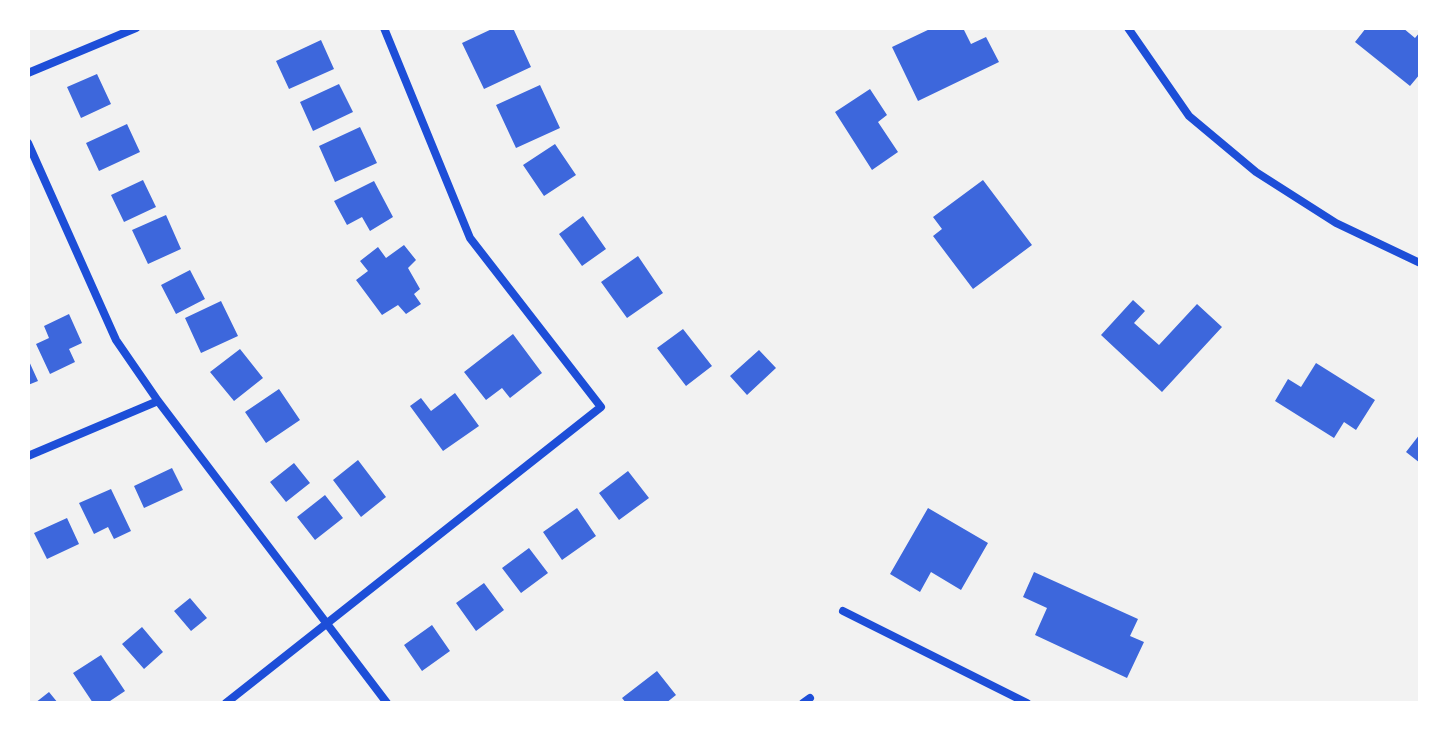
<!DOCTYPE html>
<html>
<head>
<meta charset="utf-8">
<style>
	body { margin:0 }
	#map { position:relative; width:1448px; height:731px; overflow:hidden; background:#f2f2f2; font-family:Barlow,sans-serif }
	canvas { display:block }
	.frame { position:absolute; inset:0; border:30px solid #fff; pointer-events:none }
</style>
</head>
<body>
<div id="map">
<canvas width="1448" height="731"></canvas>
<div class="frame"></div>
</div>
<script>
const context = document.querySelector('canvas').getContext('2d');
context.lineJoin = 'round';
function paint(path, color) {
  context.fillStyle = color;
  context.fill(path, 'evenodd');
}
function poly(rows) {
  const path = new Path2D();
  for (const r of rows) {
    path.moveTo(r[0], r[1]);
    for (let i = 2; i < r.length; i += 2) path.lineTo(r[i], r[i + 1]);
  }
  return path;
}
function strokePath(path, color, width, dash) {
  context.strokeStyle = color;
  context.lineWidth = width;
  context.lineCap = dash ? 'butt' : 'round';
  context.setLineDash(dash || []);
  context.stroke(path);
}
const building = poly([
	[494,28,513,28,531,67,484,89,462,43],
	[932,28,963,28,971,44,986,37,999,62,918,101,892,47],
	[1366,28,1403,28,1415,38,1420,32,1420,74,1410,86,1355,42],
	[321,40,334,69,289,89,276,61],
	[97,74,111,104,81,118,67,87],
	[339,84,353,112,313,131,300,102],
	[540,85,560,128,516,148,496,105],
	[870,89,887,115,878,122,898,152,872,170,835,112],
	[127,124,140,152,99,171,86,143],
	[360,127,377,163,335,182,319,146],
	[555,144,576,175,544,196,523,165],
	[143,180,156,207,124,222,111,195],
	[983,180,1032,245,973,289,933,236,942,229,933,217],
	[374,181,393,217,370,231,362,217,347,225,334,201],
	[166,215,181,249,148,264,132,230],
	[583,216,606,249,582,266,559,234],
	[404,245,416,260,408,268,420,289,414,294,421,304,406,314,398,305,382,315,356,280,368,271,360,261,378,247,386,258],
	[638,256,663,293,627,318,601,282],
	[190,270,205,299,176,314,161,285],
	[1133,300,1145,311,1134,323,1159,345,1197,304,1222,327,1162,392,1101,335],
	[221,301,238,336,201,353,185,318],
	[69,314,82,343,69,349,75,362,50,374,36,344,49,338,44,326],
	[683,329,712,366,686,386,657,348],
	[513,334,542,373,510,398,502,388,486,400,464,372],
	[240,349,263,378,234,401,210,372],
	[759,350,776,368,747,395,730,376],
	[28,359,38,381,28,385],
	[1316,363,1375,400,1356,430,1344,422,1334,438,1275,401,1288,379,1301,387],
	[279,389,300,420,266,443,245,412],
	[455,393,479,426,443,451,410,406,421,398,431,411],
	[1420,434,1420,463,1406,452],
	[358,460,386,497,361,517,333,480],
	[294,463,310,483,286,502,270,482],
	[172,468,183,490,144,508,134,486],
	[628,471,649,498,619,520,599,493],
	[111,489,131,531,114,539,108,527,94,534,79,503],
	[325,495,343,518,315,540,297,517],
	[577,508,596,536,562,560,543,532],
	[928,508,988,543,961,590,931,572,920,592,890,574],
	[67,518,79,544,47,559,34,533],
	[529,548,548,573,521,593,502,568],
	[1034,572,1138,619,1130,636,1144,642,1127,678,1035,635,1047,608,1023,597],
	[484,583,504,610,476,631,456,603],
	[190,598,207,618,191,631,174,611],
	[432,625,450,651,422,671,404,645],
	[142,627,163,652,144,669,122,644],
	[101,655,125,691,107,703,93,703,73,673],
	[657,671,676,695,666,703,626,703,622,698],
	[49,692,58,703,35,703]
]);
const minor = poly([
	[1128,28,1189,116,1256,172,1336,223,1420,263],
	[28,73,136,28],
	[28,143,116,340,158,401,387,703],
	[28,456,158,401],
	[843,611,1027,703],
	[226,703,601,407,470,238,384,28],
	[803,703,810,698]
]);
paint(building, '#3d67dc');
strokePath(minor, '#1d4ed8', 8);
</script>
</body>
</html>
